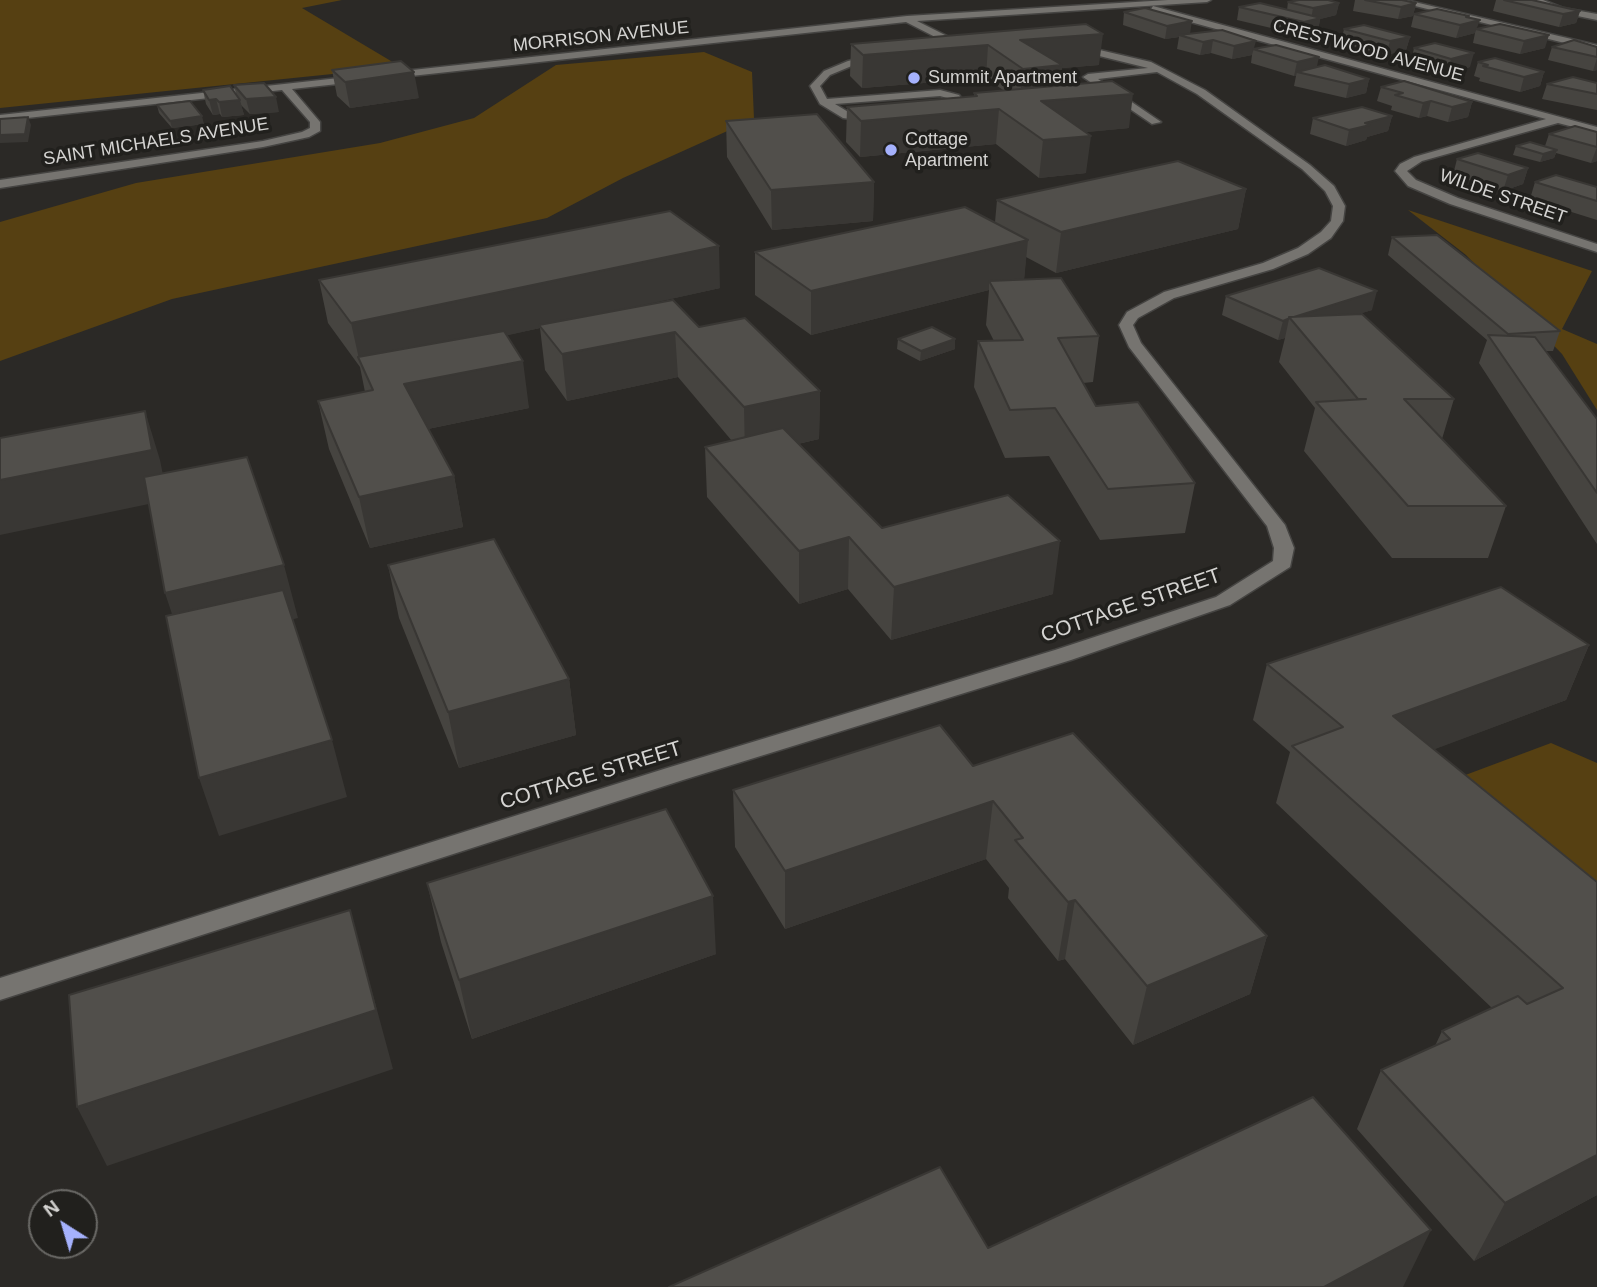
<!DOCTYPE html>
<html>
<head>
<meta charset="utf-8">
<style>
	body { margin:0 }
	#map { position:relative; width:1597px; height:1287px; overflow:hidden; background:#2b2926; font-family:Helvetica,sans-serif }
	canvas { display:block }
	.north { position:absolute; left:28px; top:1189px; width:70px; height:70px; box-sizing:border-box; background:#21201d; border:2px solid #696865; border-radius:50%; rotate:323deg; font-size:19px; font-weight:700; line-height:28px; text-align:center; color:#d5d4d2 }
	.north::after { content:''; display:block; margin:auto; width:24px; height:32px; background:#a5b1fc; clip-path:polygon(50% 0,100% 100%,50% 72%,0 100%) }
</style>
</head>
<body>
<div id="map">
<canvas width="1597" height="1287"></canvas>
<div class="north">N</div>
</div>
<script>
const context = document.querySelector('canvas').getContext('2d');
context.lineJoin = 'round';
function paint(path, color) {
  context.fillStyle = color;
  context.fill(path, 'evenodd');
}
function poly(rows) {
  const path = new Path2D();
  for (const r of rows) {
    path.moveTo(r[0], r[1]);
    for (let i = 2; i < r.length; i += 2) path.lineTo(r[i], r[i + 1]);
  }
  return path;
}
function strokePath(path, color, width, dash) {
  context.strokeStyle = color;
  context.lineWidth = width;
  context.lineCap = dash ? 'butt' : 'round';
  context.setLineDash(dash || []);
  context.stroke(path);
}
function label(font, color, halo, rows, align = 'center') {
  context.font = font + ' Helvetica,sans-serif';
  context.lineWidth = 7;
  context.setLineDash([]);
  context.textBaseline = 'middle';
  context.strokeStyle = halo;
  context.fillStyle = color;
  for (const [text, x, y, turn = 0] of rows) {
    context.save();
    context.translate(x, y);
    context.rotate((+turn || 0) * Math.PI / 180);
    context.textAlign = isNaN(turn) ? turn : align;
    if (halo) context.strokeText(text, 0, 0);
    context.fillText(text, 0, 0);
    context.restore();
  }
}
const green = poly([
	[0,0,342,0,302,8,401,67,0,108],
	[704,52,752,72,754,119,623,178,547,218,172,299,0,361,0,222,136,183,380,143,474,118,556,65],
	[1408,210,1592,271,1562,329,1597,344,1597,410,1562,354,1466,255],
	[1551,743,1597,763,1597,919,1436,786]
]);
const minor = poly([
	[1168,0,1211,0,1207,2,917,21,951,38,968,41,970,43,965,46,945,42,906,22,292,89,320,122,320,131,309,137,263,147,0,188,0,180,263,141,302,132,310,128,310,122,282,90,0,121,0,115,907,16,1168,0],
	[1391,0,1406,0,1597,45,1597,51,1391,0],
	[1531,0,1543,0,1563,8,1597,14,1597,20,1558,12,1531,0],
	[1153,6,1597,127,1597,133,1558,123,1422,161,1407,171,1416,180,1458,198,1597,244,1597,252,1450,204,1408,186,1395,171,1400,164,1414,157,1546,119,1150,11,1153,6],
	[1074,44,1151,62,1205,90,1310,165,1334,186,1345,206,1343,221,1331,238,1308,254,1273,269,1174,298,1138,318,1133,325,1141,343,1285,525,1294,548,1290,567,1230,605,1071,660,683,780,0,1000,0,978,667,768,1055,650,1216,597,1273,561,1274,548,1267,526,1129,347,1119,325,1127,312,1164,292,1263,263,1298,248,1321,232,1331,221,1333,206,1325,191,1302,169,1197,94,1157,72,1098,79,1161,122,1152,124,1083,77,1088,74,1148,68,1071,49,1071,45,1074,44],
	[879,54,884,57,882,59,854,65,830,75,820,86,827,99,940,90,959,95,969,108,946,113,946,109,957,106,951,99,940,96,835,104,850,113,876,117,877,119,872,122,843,118,820,104,810,86,824,71,848,61,879,54]
]);
const wall = poly([
	[1355,0,1402,0,1416,3,1413,16,1398,19,1353,11],
	[1496,0,1532,0,1580,11,1576,23,1559,27,1493,11],
	[1288,2,1339,3,1336,15,1320,19,1318,31,1301,35,1237,20,1239,7,1287,10],
	[1124,12,1190,34,1254,49,1317,67,1369,79,1366,93,1346,98,1294,86,1296,76,1294,76,1251,63,1252,55,1232,59,1211,53,1200,55,1177,49,1179,37,1165,39,1123,25],
	[1414,14,1469,17,1477,29,1500,24,1545,48,1520,54,1473,43,1475,33,1456,38,1411,27],
	[1086,24,1099,65,1062,68,1060,85,1129,128,1085,132,1086,173,1039,178,996,144,860,157,846,142,847,107,974,96,974,93,1003,90,986,78,862,88,850,76,851,44],
	[1344,29,1410,37,1406,50,1386,55,1341,43],
	[1435,43,1470,67,1448,73,1411,62,1414,48],
	[1552,47,1597,47,1597,70,1593,71,1548,60],
	[1478,62,1544,72,1540,86,1520,92,1479,81,1480,78,1474,76],
	[332,70,419,98,350,108,337,96],
	[1597,83,1597,110,1542,99,1547,84],
	[234,85,279,112,250,114,241,105,244,115,222,117,220,114,213,115,206,104,203,90,236,94],
	[1381,87,1472,102,1468,117,1448,122,1427,116,1419,118,1391,110,1392,106,1377,101],
	[157,105,204,124,172,128,159,113],
	[1392,116,1388,131,1367,137,1366,140,1346,146,1310,134,1313,118],
	[726,121,874,182,873,221,772,230,727,157],
	[1597,132,1597,161,1591,163,1556,153,1554,158,1540,162,1513,155,1516,146,1545,146,1549,134],
	[1457,159,1528,168,1523,184,1503,191,1453,175],
	[1535,182,1597,187,1597,220,1530,199],
	[1246,189,1238,229,1056,273,1026,257,1024,279,1099,336,1093,382,1083,383,1096,406,1195,483,1185,533,1100,540,1049,456,1005,458,974,387,978,341,994,341,986,325,989,290,811,335,755,295,755,252,995,222,997,200],
	[1392,237,1560,331,1553,351,1546,351,1597,419,1597,544,1479,363,1487,340,1388,255],
	[319,280,720,288,624,309,699,327,820,391,819,439,798,444,882,528,1053,594,891,640,848,589,799,604,707,497,705,447,732,441,678,377,567,401,545,370,540,328,507,335,529,408,428,429,454,476,463,527,370,548,329,449,318,401,365,392,360,367,328,323],
	[1226,296,1372,310,1358,314,1454,399,1442,439,1506,506,1488,558,1392,558,1304,451,1315,408,1279,362,1285,338,1278,340,1222,315],
	[898,339,955,349,920,361,897,349],
	[388,565,569,679,576,735,459,768,399,618],
	[1589,645,1566,700,1434,749,1597,882,1597,1195,1474,1261,1357,1129,1381,1070,1435,1046,1442,1031,1492,1008,1276,803,1290,752,1253,720,1267,664],
	[973,766,1267,936,1250,994,1133,1045,1065,959,1058,961,1008,898,1009,888,986,859,785,929,735,847,733,790],
	[427,883,716,954,472,1039,441,942]
]);
const shadedWall = poly([
	[1339,3,1336,15,1320,19,1318,31,1301,35,1304,22,1311,20,1313,8],
	[1416,3,1413,16,1398,19,1401,7],
	[1580,11,1576,23,1559,27,1563,14],
	[1469,16,1467,23,1480,20,1475,33,1456,38,1460,25,1466,17],
	[1192,21,1190,34,1179,35,1179,37,1165,39,1167,26],
	[1103,34,1099,65,1062,68,1059,99,1019,102,1023,69,1020,40],
	[1549,35,1545,48,1520,54,1524,41],
	[1410,37,1406,50,1386,55,1390,41],
	[1213,40,1211,53,1200,55,1203,42],
	[1256,41,1252,55,1232,59,1234,46],
	[988,45,986,78,862,88,863,55],
	[1474,53,1470,67,1448,73,1451,59],
	[1319,57,1316,71,1297,72,1296,76,1294,76,1297,62],
	[1597,58,1597,70,1593,71],
	[414,72,419,98,350,108,345,82],
	[1544,72,1540,86,1520,92,1524,77],
	[1369,79,1366,93,1346,98,1349,84],
	[1133,94,1129,128,1038,137,1041,101],
	[276,97,279,112,250,114,246,99],
	[216,99,220,114,213,115,209,100],
	[240,100,244,115,222,117,219,102],
	[1431,101,1427,116,1419,118,1423,103],
	[1472,102,1468,117,1448,122,1452,107],
	[999,109,996,144,860,157,861,121],
	[202,116,204,124,172,128,170,121],
	[1392,116,1388,131,1367,137,1366,140,1346,146,1349,130,1365,123],
	[28,117,31,125,28,142,0,143,0,135],
	[1091,136,1086,173,1039,178,1043,140],
	[1597,147,1597,161,1591,163],
	[1557,150,1554,158,1540,162,1543,154],
	[1528,168,1523,184,1503,191,1508,175],
	[874,182,873,221,772,230,771,190],
	[1246,189,1238,229,1056,273,1061,232],
	[1028,240,1024,281,989,281,989,290,811,335,811,291],
	[719,246,720,288,541,328,539,325,540,328,363,368,359,359,351,323],
	[1377,291,1372,310,1302,332,1290,318],
	[1289,319,1285,338,1278,340,1283,321],
	[675,332,678,377,567,401,562,354],
	[955,339,955,349,920,361,921,351],
	[523,361,529,408,413,432,404,384],
	[820,391,819,439,745,456,744,407],
	[145,411,160,460,168,500,0,535,0,480],
	[454,476,463,527,370,548,359,497],
	[849,537,848,589,799,604,799,551],
	[1060,541,1053,594,891,640,894,587],
	[284,565,298,618,183,647,165,593],
	[1589,645,1566,700,1374,772,1393,716],
	[569,679,576,735,459,768,448,712],
	[332,740,347,797,219,836,199,778],
	[993,801,986,859,785,929,785,871],
	[713,896,716,954,472,1039,459,980],
	[1075,900,1065,959,1058,961,1068,902],
	[350,910,393,1069,107,1166,77,1107],
	[1267,936,1250,994,1133,1045,1147,986],
	[1597,1155,1597,1195,1474,1261,1505,1203],
	[1431,1230,1403,1287,1324,1287]
]);
const building = poly([
	[1299,0,1328,0,1339,3,1313,8,1288,2,1299,0],
	[1365,0,1402,0,1416,3,1401,7,1365,0],
	[1504,0,1532,0,1580,11,1563,14,1504,0],
	[1260,3,1321,18,1304,22,1239,7,1260,3],
	[1145,8,1192,21,1167,26,1124,12,1145,8],
	[1437,9,1469,16,1466,17,1480,20,1460,25,1414,14,1437,9],
	[1086,24,1103,34,1020,40,1062,65,1023,69,988,45,863,55,851,44,1086,24],
	[1500,24,1549,35,1524,41,1476,29,1500,24],
	[1364,25,1410,37,1390,41,1344,29,1364,25],
	[1222,30,1256,41,1234,46,1213,40,1203,42,1179,35,1222,30],
	[1574,40,1597,47,1597,57,1552,47,1574,40],
	[1435,43,1474,53,1451,59,1414,48,1435,43],
	[1276,45,1319,57,1297,62,1253,49,1276,45],
	[1495,58,1544,72,1524,77,1483,66,1488,65,1478,62,1495,58],
	[401,61,414,72,345,82,332,70,401,61],
	[1325,65,1369,79,1349,84,1297,72,1325,65],
	[1573,77,1597,83,1597,94,1547,84,1573,77],
	[1112,81,1133,94,1041,101,1091,136,1043,140,999,109,861,121,847,107,977,96,974,93,1112,81],
	[1404,81,1472,102,1452,107,1431,101,1423,103,1395,95,1403,93,1381,87,1404,81],
	[264,83,276,97,246,99,234,85,264,83],
	[230,86,240,100,219,102,216,99,209,100,203,90,230,86],
	[190,101,202,116,170,121,157,105,190,101],
	[1362,107,1392,116,1365,123,1370,125,1349,130,1313,118,1362,107],
	[817,114,874,182,771,190,726,121,817,114],
	[28,117,25,134,0,135,0,119,28,117],
	[1575,126,1597,132,1597,147,1549,134,1575,126],
	[1530,142,1557,150,1543,154,1516,146,1530,142],
	[1478,153,1528,168,1508,175,1457,159,1478,153],
	[1178,161,1246,189,1061,232,997,200,1178,161],
	[1556,175,1597,187,1597,201,1535,182,1556,175],
	[965,207,1028,240,811,291,755,252,965,207],
	[670,211,719,246,351,323,319,280,670,211],
	[1437,235,1560,331,1508,334,1392,237,1437,235],
	[1319,268,1377,291,1294,317,1289,317,1290,318,1283,321,1226,296,1319,268],
	[1061,278,1099,336,1058,338,1096,406,1138,402,1195,483,1108,489,1055,408,1010,410,978,341,1023,340,989,281,1061,278],
	[673,300,699,327,745,318,820,391,744,407,675,332,562,354,539,325,673,300],
	[1362,314,1454,399,1404,399,1506,506,1408,506,1316,402,1366,399,1358,399,1289,317,1362,314],
	[932,327,955,339,921,351,898,339,932,327],
	[504,331,523,361,404,384,454,476,359,497,318,401,373,390,358,357,504,331],
	[1488,335,1535,337,1597,419,1597,493,1488,335],
	[145,411,152,450,0,480,0,438,145,411],
	[783,428,882,528,1008,495,1060,541,894,587,849,537,799,551,705,447,783,428],
	[247,457,284,565,165,593,144,477,247,457],
	[494,539,569,679,448,712,388,565,494,539],
	[1501,587,1589,645,1393,716,1597,882,1597,1155,1505,1203,1381,1070,1450,1039,1442,1031,1518,996,1527,1004,1563,988,1292,746,1343,727,1267,664,1501,587],
	[283,590,332,740,199,778,166,616,283,590],
	[940,725,973,766,1073,733,1267,936,1147,986,1075,900,1068,902,1015,840,1023,838,993,801,785,871,733,790,940,725],
	[666,809,713,896,459,980,427,883,666,809],
	[350,910,376,1010,77,1107,69,995,350,910],
	[1313,1097,1431,1230,1324,1287,669,1287,940,1167,988,1248,1313,1097]
]);
const markers = [
	[914,78,7,"#a5b1fc"],
	[891,150,7,"#a5b1fc"]
];
const farStreetnames = [
	["MORRISON AVENUE",601,37,-6],
	["CRESTWOOD AVENUE",1368,51,15],
	["SAINT MICHAELS AVENUE",156,142,-9],
	["WILDE STREET",1503,197,19]
];
const farPoinames = [
	["Summit Apartment",928,78],
	["Cottage",905,140],
	["Apartment",905,161]
];
const streetNames = [
	["COTTAGE STREET",1131,606,-19],
	["COTTAGE STREET",591,776,-17]
];
paint(green, '#564012');
strokePath(minor, '#454442', 3);
paint(minor, '#767470');
paint(wall, '#464440');
paint(shadedWall, '#393734');
paint(building, '#514f4b');
strokePath(building, '#393734', 2);
for (const [x, y, r, color] of markers) {
  const dot = new Path2D();
  dot.arc(x, y, r, 0, 2 * Math.PI);
  context.fillStyle = color;
  context.fill(dot);
  strokePath(dot, '#21201d', 2.5);
}
label('18px', '#d5d4d2', '#21201d', farStreetnames);
label('18px', '#d5d4d2', '#21201d', farPoinames, 'left');
label('21px', '#d5d4d2', '#21201d', streetNames);
</script>
</body>
</html>
